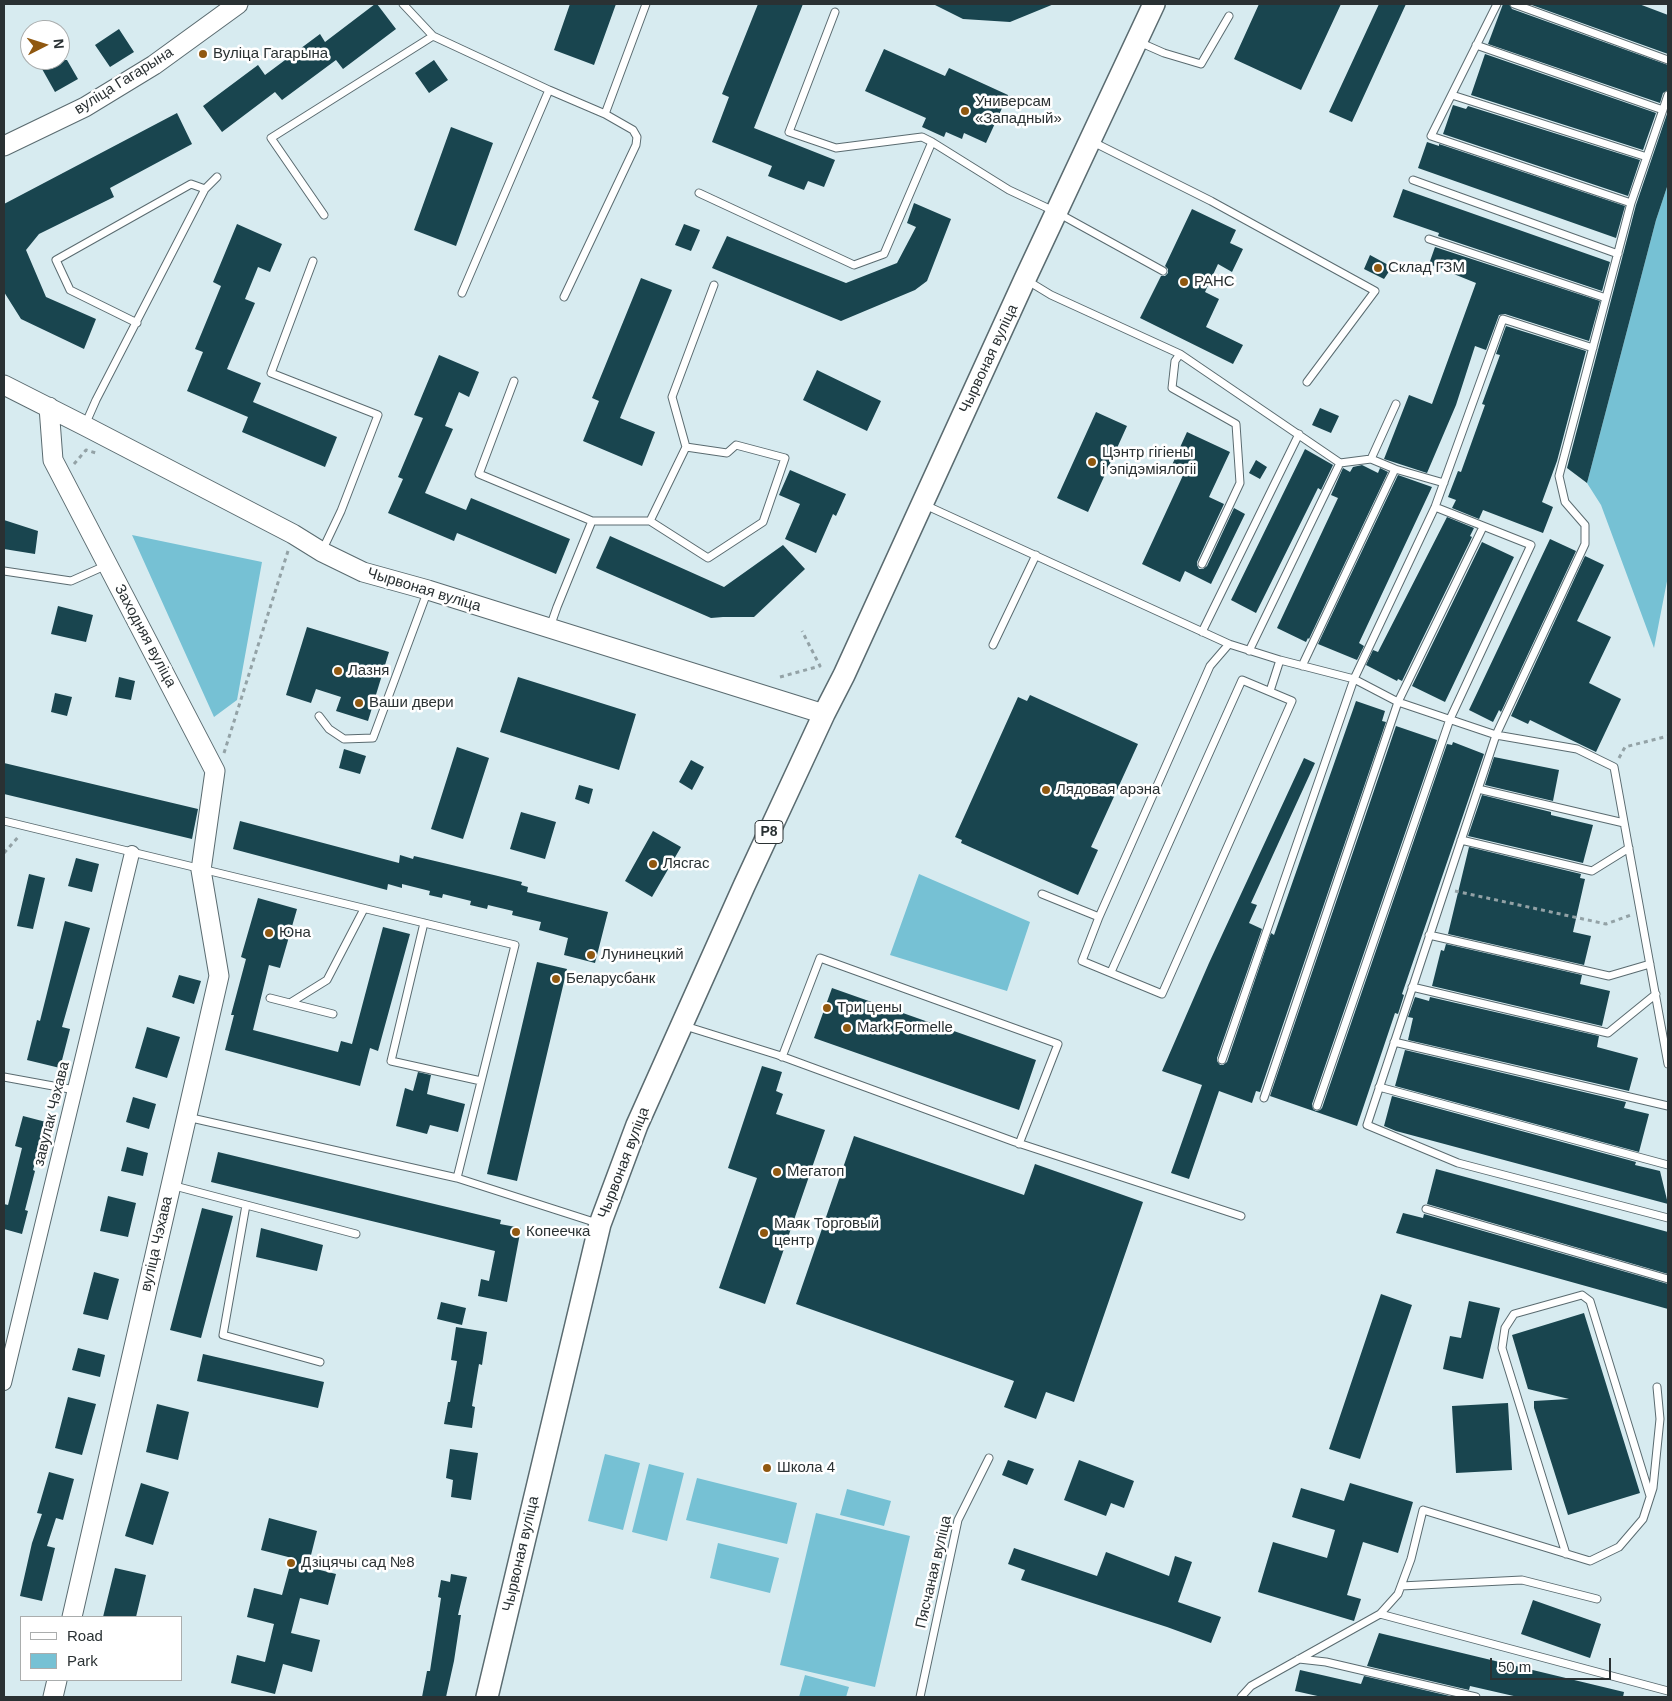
<!DOCTYPE html>
<html>
<head>
<meta charset="utf-8">
<style>
	body { margin:0 }
	#map { position:relative; width:1672px; height:1701px; overflow:hidden; background:#d7ebf0; font-family:Arial,sans-serif }
	canvas { display:block }
	.frame { position:absolute; inset:0; border:5px solid #2a3133; pointer-events:none }
	.legend { position:absolute; left:20px; top:1616px; width:162px; height:65px; box-sizing:border-box; background:#fff; border:1px solid #aaadad; margin:0; padding:6px 9px; list-style:none; font-size:15px; color:#2a3133 }
	.legend li { display:flex; align-items:center; gap:10px; height:25px }
	.legend b { width:25px; border:1px solid #aaadad }
	.north { position:absolute; left:20px; top:20px; width:50px; height:50px; box-sizing:border-box; background:#fff; border:1px solid #aaadad; border-radius:50%; rotate:85deg; font-size:14px; font-weight:700; line-height:20px; text-align:center; color:#2a3133 }
	.north::after { content:''; display:block; margin:auto; width:18px; height:22px; background:#905810; clip-path:polygon(50% 0,100% 100%,50% 72%,0 100%) }
	.scale { position:absolute; left:1490px; top:1658px; width:121px; height:22px; box-sizing:border-box; border:2px solid #2a3133; border-top:0; padding-left:6px; font-size:15px; line-height:18px; white-space:nowrap; color:#2a3133; -webkit-text-stroke:4px #fff; paint-order:stroke }
</style>
</head>
<body>
<div id="map">
<canvas width="1672" height="1701"></canvas>
<div class="frame"></div>
<ul class="legend">
<li><b style="height:6px;background:#fff"></b>Road</li>
<li><b style="height:14px;background:#76c1d4"></b>Park</li>
</ul>
<div class="north">N</div>
<div class="scale">50 m</div>
</div>
<script>
const context = document.querySelector('canvas').getContext('2d');
context.lineJoin = 'round';
function paint(path, color) {
  context.fillStyle = color;
  context.fill(path, 'evenodd');
}
function poly(rows) {
  const path = new Path2D();
  for (const r of rows) {
    path.moveTo(r[0], r[1]);
    for (let i = 2; i < r.length; i += 2) path.lineTo(r[i], r[i + 1]);
  }
  return path;
}
function strokePath(path, color, width, dash) {
  context.strokeStyle = color;
  context.lineWidth = width;
  context.lineCap = dash ? 'butt' : 'round';
  context.setLineDash(dash || []);
  context.stroke(path);
}
function label(font, color, halo, rows, align = 'center') {
  context.font = font + ' Arial,sans-serif';
  context.lineWidth = 5;
  context.setLineDash([]);
  context.textBaseline = 'middle';
  context.strokeStyle = halo;
  context.fillStyle = color;
  for (const [text, x, y, turn = 0] of rows) {
    context.save();
    context.translate(x, y);
    context.rotate((+turn || 0) * Math.PI / 180);
    context.textAlign = isNaN(turn) ? turn : align;
    if (halo) context.strokeText(text, 0, 0);
    context.fillText(text, 0, 0);
    context.restore();
  }
}
const green = poly([
	[1668,184,1668,576,1654,648,1601,505,1587,483,1656,220],
	[132,535,262,562,237,700,214,717],
	[919,874,1030,922,1007,991,890,955],
	[605,1454,640,1463,623,1530,588,1521],
	[649,1464,684,1473,667,1541,632,1532],
	[697,1478,797,1503,787,1544,686,1520],
	[847,1489,891,1501,884,1526,840,1515],
	[816,1513,910,1536,875,1687,780,1665],
	[718,1543,779,1558,770,1593,710,1578],
	[805,1675,849,1687,846,1697,799,1697]
]);
const building = poly([
	[375,4,377,4,396,29,343,69,336,60,282,100,275,92,222,132,203,106,258,65,265,75,320,34,325,42],
	[570,4,616,4,594,65,554,50],
	[758,4,803,4,754,128,835,160,824,187,808,181,804,190,768,176,772,166,712,142,729,97,722,94],
	[933,4,1054,4,1010,22,963,19],
	[1259,4,1341,4,1301,90,1234,59],
	[1379,4,1406,4,1352,122,1329,112],
	[1503,4,1509,4,1512,9,1668,65,1668,90,1663,93,1660,103,1488,44],
	[1529,4,1639,4,1668,15,1668,54],
	[119,29,134,52,110,67,95,45],
	[884,49,945,76,949,68,1008,95,986,143,964,133,962,139,946,132,944,137,922,127,926,118,865,91],
	[1485,54,1656,113,1643,150,1471,95],
	[37,60,67,60,78,79,55,92],
	[434,60,448,80,429,93,415,73],
	[1453,105,1466,109,1468,106,1640,160,1628,196,1443,134],
	[1668,111,1668,184,1656,220,1587,483,1567,468,1636,205],
	[177,113,192,144,110,188,114,197,39,234,26,250,46,297,96,319,84,349,21,319,4,292,4,204],
	[451,127,493,143,456,246,414,230],
	[1427,142,1439,146,1439,144,1625,206,1616,238,1418,168],
	[1403,189,1610,262,1602,291,1438,236,1439,233,1393,217],
	[914,203,951,219,927,281,915,290,841,321,712,268,727,236,846,283,897,263,916,227,907,223],
	[1192,209,1236,230,1230,243,1243,249,1232,272,1218,264,1205,292,1219,299,1206,327,1243,345,1233,364,1140,318,1161,276,1165,276,1168,273,1168,269,1165,266],
	[237,224,282,244,270,272,258,267,245,299,255,303,227,369,261,383,253,402,337,437,325,467,242,432,248,417,187,391,203,352,195,349,221,286,213,282],
	[684,224,700,230,691,251,675,245],
	[1435,247,1600,301,1589,341,1505,314,1499,315,1486,350,1475,346,1456,405,1427,473,1384,459,1409,395,1432,404,1476,283,1429,264],
	[1370,255,1392,267,1384,279,1364,269],
	[641,278,672,290,620,418,655,432,642,466,583,441,599,401,592,398],
	[1506,326,1586,351,1557,461,1542,502,1553,507,1543,533,1483,510,1479,519,1452,508,1456,500,1448,497,1458,471,1461,472,1485,405,1482,404,1500,355,1496,354],
	[439,355,479,372,469,397,459,392,445,426,453,429,425,493,466,510,471,498,570,539,556,574,457,533,454,541,388,513,403,479,398,477,423,418,414,415],
	[817,370,881,401,867,431,803,400],
	[1320,408,1339,416,1331,433,1312,425],
	[1096,412,1127,426,1088,512,1057,498],
	[1187,432,1230,452,1209,497,1224,504,1197,562,1197,565,1199,569,1203,569,1207,566,1234,508,1245,514,1211,584,1185,571,1180,582,1142,564,1185,471,1172,465],
	[1305,449,1333,465,1321,490,1318,488,1256,613,1231,600],
	[1256,460,1267,467,1260,479,1249,473],
	[1362,465,1378,473,1380,468,1388,472,1309,639,1308,638,1306,642,1277,628,1338,498,1331,495,1343,468,1350,472,1353,467],
	[790,470,846,494,836,516,833,514,816,553,785,539,800,504,779,495],
	[1398,475,1432,487,1359,643,1364,646,1357,660,1318,644],
	[1447,517,1474,528,1470,536,1472,537,1402,681,1398,679,1397,681,1366,665,1373,650,1378,652],
	[4,520,38,531,35,554,4,549],
	[610,536,724,587,783,545,805,569,754,617,723,617,711,618,596,568],
	[1550,539,1576,551,1501,712,1499,710,1493,722,1469,710],
	[1482,542,1514,557,1445,702,1412,686],
	[1585,556,1604,565,1577,621,1611,637,1589,683,1621,699,1596,752,1530,720,1528,724,1511,716],
	[58,606,93,615,86,642,51,634],
	[307,627,389,652,368,721,336,711,341,697,316,689,311,703,286,695],
	[119,677,135,681,131,700,115,697],
	[518,677,636,714,619,770,500,732],
	[55,693,72,697,67,716,51,712],
	[1030,695,1138,744,1091,847,1098,850,1078,895,961,843,962,840,955,837,1018,697,1027,701],
	[1356,701,1385,711,1382,721,1386,722,1260,1092,1256,1091,1252,1103,1219,1091,1189,1179,1171,1173,1202,1085,1162,1071,1209,963,1304,758,1315,763,1251,903,1257,905,1249,923,1262,929,1217,1058,1217,1061,1220,1065,1223,1065,1227,1062,1271,933,1274,935],
	[1396,726,1437,740,1312,1104,1313,1109,1316,1111,1320,1110,1322,1108,1447,744,1452,745,1453,742,1484,754,1402,994,1404,995,1398,1014,1395,1013,1357,1126,1270,1096],
	[457,747,489,758,463,839,431,829],
	[344,749,366,756,360,774,339,768],
	[1494,757,1559,770,1553,801,1485,785],
	[691,760,704,767,692,790,679,782],
	[4,763,198,809,192,839,4,794],
	[579,785,593,789,589,804,575,799],
	[1482,795,1551,812,1551,815,1593,825,1583,863,1468,836],
	[521,812,556,822,545,859,510,849],
	[240,821,399,863,400,855,413,859,414,856,498,876,522,882,521,885,528,887,527,892,608,912,595,963,564,955,568,938,539,930,541,922,512,915,513,911,488,905,487,909,470,905,471,901,443,894,442,898,429,895,430,891,402,884,402,888,388,884,387,890,233,849],
	[653,831,681,847,652,897,625,881],
	[1469,847,1581,874,1580,878,1585,879,1573,932,1591,936,1584,965,1448,934],
	[76,858,99,864,92,892,68,886],
	[29,874,45,878,33,929,17,926],
	[258,898,297,909,280,968,269,965,253,1030,338,1052,341,1041,352,1044,383,927,410,934,378,1051,370,1048,360,1086,225,1050,234,1015,231,1015,246,959,241,957],
	[65,921,90,928,62,1027,70,1029,60,1068,27,1060,37,1020,40,1021],
	[1446,944,1582,975,1580,984,1610,991,1602,1026,1432,986,1441,950,1444,951],
	[537,962,567,969,517,1181,487,1174],
	[179,975,201,981,194,1004,172,997],
	[832,988,1036,1060,1019,1110,814,1038],
	[1415,997,1429,1001,1430,997,1599,1036,1597,1047,1638,1058,1629,1091,1408,1040,1413,1018,1408,1017],
	[147,1027,180,1037,167,1078,135,1068],
	[1405,1050,1626,1102,1624,1108,1649,1114,1639,1152,1395,1086],
	[762,1066,782,1072,776,1091,783,1094,776,1114,825,1130,765,1304,719,1288,757,1178,728,1168],
	[418,1072,431,1075,427,1094,465,1104,458,1132,430,1125,427,1134,396,1126,405,1088,413,1091],
	[1392,1096,1636,1162,1635,1165,1660,1171,1668,1204,1396,1131,1384,1126],
	[133,1097,156,1104,149,1129,126,1122],
	[23,1116,46,1122,33,1170,35,1171,25,1210,28,1211,22,1234,4,1229,4,1204,8,1205,22,1148,15,1146],
	[854,1136,1024,1195,1035,1164,1143,1202,1074,1402,1046,1392,1036,1419,1004,1407,1014,1381,796,1304],
	[127,1147,148,1153,143,1176,121,1171],
	[218,1152,501,1220,500,1224,521,1228,507,1302,478,1296,481,1279,489,1281,495,1251,211,1182],
	[1436,1169,1668,1232,1668,1274,1427,1204],
	[108,1196,136,1203,128,1237,100,1231],
	[202,1208,233,1216,201,1338,170,1330],
	[1403,1213,1423,1218,1424,1214,1668,1284,1668,1309,1396,1233],
	[261,1228,323,1245,317,1271,256,1257],
	[94,1272,119,1279,108,1320,83,1314],
	[1381,1294,1412,1305,1360,1459,1329,1449],
	[1469,1301,1500,1308,1483,1379,1443,1369,1450,1336,1461,1338],
	[441,1302,466,1308,462,1325,437,1319],
	[1584,1313,1640,1493,1568,1515,1534,1408,1534,1401,1569,1399,1528,1389,1512,1335],
	[456,1327,487,1332,482,1365,479,1364,472,1406,475,1407,472,1428,444,1424,448,1402,450,1402,457,1361,451,1360],
	[78,1348,105,1355,100,1377,72,1370],
	[203,1354,324,1382,318,1408,197,1381],
	[68,1397,96,1404,82,1455,55,1448],
	[1508,1403,1512,1470,1456,1473,1452,1406],
	[157,1404,189,1412,178,1460,146,1452],
	[450,1449,478,1453,471,1500,451,1497,453,1480,446,1478],
	[1008,1460,1034,1469,1027,1485,1002,1475],
	[1079,1460,1134,1481,1124,1508,1111,1503,1106,1516,1064,1500],
	[49,1472,74,1479,63,1520,56,1518,47,1546,55,1548,42,1601,20,1596,32,1543,42,1514,37,1513],
	[141,1483,169,1492,153,1545,125,1536],
	[1350,1483,1413,1502,1398,1553,1363,1542,1347,1595,1361,1599,1354,1621,1258,1592,1273,1542,1327,1558,1335,1530,1292,1517,1301,1488,1344,1501],
	[269,1518,317,1531,308,1567,336,1574,328,1605,300,1598,291,1633,320,1640,312,1672,283,1664,275,1694,231,1683,237,1655,265,1662,274,1624,247,1617,254,1588,282,1595,292,1558,261,1550],
	[1014,1548,1097,1576,1106,1552,1169,1576,1175,1556,1192,1562,1178,1602,1221,1617,1211,1643,1167,1627,1021,1580,1025,1570,1008,1564],
	[115,1568,146,1575,136,1617,103,1617],
	[451,1574,467,1577,458,1615,461,1615,454,1661,446,1697,422,1697,427,1671,430,1671,441,1598,438,1597,441,1580,450,1582],
	[1533,1600,1601,1624,1590,1658,1521,1634],
	[1379,1633,1624,1692,1623,1697,1518,1697,1470,1686,1469,1690,1367,1666],
	[1300,1670,1361,1684,1364,1676,1454,1697,1322,1697,1295,1691]
]);
const path = poly([
	[74,464,86,450,96,453],
	[780,677,820,666,802,631],
	[224,753,288,551],
	[1619,758,1625,747,1668,736],
	[4,853,20,835],
	[1455,891,1606,924,1631,915]
]);
const lane = poly([
	[403,4,433,36,549,90,605,114,633,130,637,137,636,145,564,297],
	[1497,4,1431,136,1631,203],
	[1514,4,1668,60],
	[835,12,789,132,836,148,922,137,932,142,1009,190,1056,212,1163,271],
	[1139,42,1164,53,1201,64,1229,16],
	[1476,45,1663,110],
	[1452,95,1647,157],
	[1668,95,1631,203,1559,476,1565,502,1585,525,1585,544,1496,735,1367,1125,1458,1163,1668,1218],
	[605,114,646,4],
	[1093,142,1211,201,1375,291,1307,382],
	[1413,180,1618,254],
	[699,193,854,265,884,254,932,142],
	[324,215,271,138,433,36],
	[1429,239,1606,298],
	[313,261,271,373,378,415,341,511,322,551],
	[1028,281,1051,295,1180,354,1340,463,1371,459,1395,469,1444,483],
	[462,293,549,90],
	[137,323,70,290,56,260,191,184,205,189],
	[1180,354,1175,361,1172,388,1236,424,1240,483,1202,564],
	[514,381,479,474,592,521,557,607,550,627],
	[85,425,96,400,205,189,217,177],
	[1371,459,1396,404],
	[925,505,1229,644,1280,660,1354,679,1398,702,1496,735,1577,749,1614,767,1668,1064],
	[592,521,650,521,708,558,763,522,785,458,736,445,727,453,686,447],
	[650,521,686,447,672,397,714,285],
	[4,571,71,581,107,565],
	[1202,632,1299,434],
	[993,645,1036,555],
	[1249,651,1340,463],
	[1302,666,1395,469],
	[1270,691,1280,660],
	[319,716,329,729,344,739,373,738,428,590],
	[1478,789,1624,823],
	[4,821,515,945,457,1178],
	[1461,840,1592,871,1629,848],
	[1042,894,1099,917],
	[424,923,391,1061,481,1081],
	[1429,935,1609,976,1650,964],
	[1111,972,1242,680,1292,701,1162,994,1082,961,1099,917,1210,666,1229,644],
	[1412,987,1608,1033,1656,994],
	[270,998,333,1014],
	[290,1003,327,980,364,909],
	[685,1026,778,1055,1015,1142,1241,1216],
	[1394,1042,1668,1106],
	[782,1057,820,958,1058,1044,1019,1144],
	[1222,1060,1354,679,1435,507,1503,319,1593,348],
	[4,1077,75,1090],
	[1379,1087,1668,1165],
	[1264,1098,1398,702,1483,527],
	[1317,1106,1450,719,1531,545,1435,507],
	[187,1117,457,1178,597,1223],
	[171,1185,356,1234],
	[246,1205,223,1335,320,1362],
	[1426,1209,1668,1279],
	[1566,1554,1502,1348,1505,1328,1514,1314,1582,1295,1590,1301,1650,1496],
	[1401,1586,1522,1580,1597,1599],
	[1380,1614,1668,1691],
	[1299,1659,1326,1662,1476,1697],
	[920,1697,958,1520,989,1458],
	[1241,1697,1251,1686,1380,1614,1398,1594,1411,1559,1423,1510,1590,1561,1619,1547,1643,1519,1653,1488,1660,1419,1657,1387]
]);
const street = poly([
	[4,1383,132,853]
]);
const secondary = poly([
	[4,146,85,107,154,65,238,4],
	[4,385,85,426,293,534,322,552,363,572,428,590,824,714],
	[49,407,53,460,215,771,201,870,219,976,72,1617],
	[53,1697,57,1680]
]);
const primary = poly([
	[487,1697,600,1224,637,1125,744,886,824,714,844,675,1025,279,1154,4]
]);
const markers = [
	[203,54,5,"#905810"],
	[965,111,5,"#905810"],
	[1378,268,5,"#905810"],
	[1184,282,5,"#905810"],
	[1092,462,5,"#905810"],
	[338,671,5,"#905810"],
	[359,703,5,"#905810"],
	[1046,790,5,"#905810"],
	[653,864,5,"#905810"],
	[269,933,5,"#905810"],
	[591,955,5,"#905810"],
	[556,979,5,"#905810"],
	[827,1008,5,"#905810"],
	[847,1028,5,"#905810"],
	[777,1172,5,"#905810"],
	[516,1232,5,"#905810"],
	[764,1233,5,"#905810"],
	[767,1468,5,"#905810"],
	[291,1563,5,"#905810"]
];
const shields = [
	[769,832,28]
];
const shieldNames = [
	["Р8",769,832]
];
const poiNames = [
	["Вуліца Гагарына",213,54],
	["Универсам",975,102],
	["«Западный»",975,119],
	["Склад ГЗМ",1388,268],
	["РАНС",1194,282],
	["Цэнтр гігіены",1102,453],
	["і эпідэміялогіі",1102,470],
	["Лазня",348,671],
	["Ваши двери",369,703],
	["Лядовая арэна",1056,790],
	["Лясгас",663,864],
	["Юна",279,933],
	["Лунинецкий",601,955],
	["Беларусбанк",566,979],
	["Три цены",837,1008],
	["Mark Formelle",857,1028],
	["Мегатоп",787,1172],
	["Маяк Торговый",774,1224],
	["центр",774,1241],
	["Копеечка",526,1232],
	["Школа 4",777,1468],
	["Дзіцячы сад №8",301,1563]
];
const streetNames = [
	["вуліца Гагарына",124,81,-32],
	["Чырвоная вуліца",989,359,-65],
	["Чырвоная вуліца",424,590,17],
	["Заходняя вуліца",145,636,62],
	["завулак Чэхава",52,1114,-76],
	["Чырвоная вуліца",624,1163,-69],
	["вуліца Чэхава",157,1244,-77],
	["Чырвоная вуліца",521,1554,-77],
	["Пясчаная вуліца",934,1572,-77]
];
paint(green, '#76c1d4');
paint(building, '#19454f');
strokePath(lane, '#5a6b70', 9);
strokePath(street, '#5a6b70', 16);
strokePath(secondary, '#5a6b70', 21);
strokePath(primary, '#5a6b70', 24);
strokePath(path, '#93a2a6', 3, [4, 4]);
strokePath(lane, '#fff', 7);
strokePath(street, '#fff', 14);
strokePath(secondary, '#fff', 19);
strokePath(primary, '#fff', 21);
for (const [x, y, r, color] of markers) {
  const dot = new Path2D();
  dot.arc(x, y, r, 0, 2 * Math.PI);
  context.fillStyle = color;
  context.fill(dot);
  strokePath(dot, '#fff', 2);
}
for (const [x, y, w] of shields) {
  const box = new Path2D();
  box.roundRect(x - w / 2, y - 11.5, w, 23, 4);
  context.fillStyle = '#fff';
  context.fill(box);
  strokePath(box, '#2a3133', 1);
}
label('bold 14px', '#2a3133', null, shieldNames);
label('15px', '#2a3133', '#fff', poiNames, 'left');
label('15px', '#2a3133', '#fff', streetNames);
</script>
</body>
</html>
